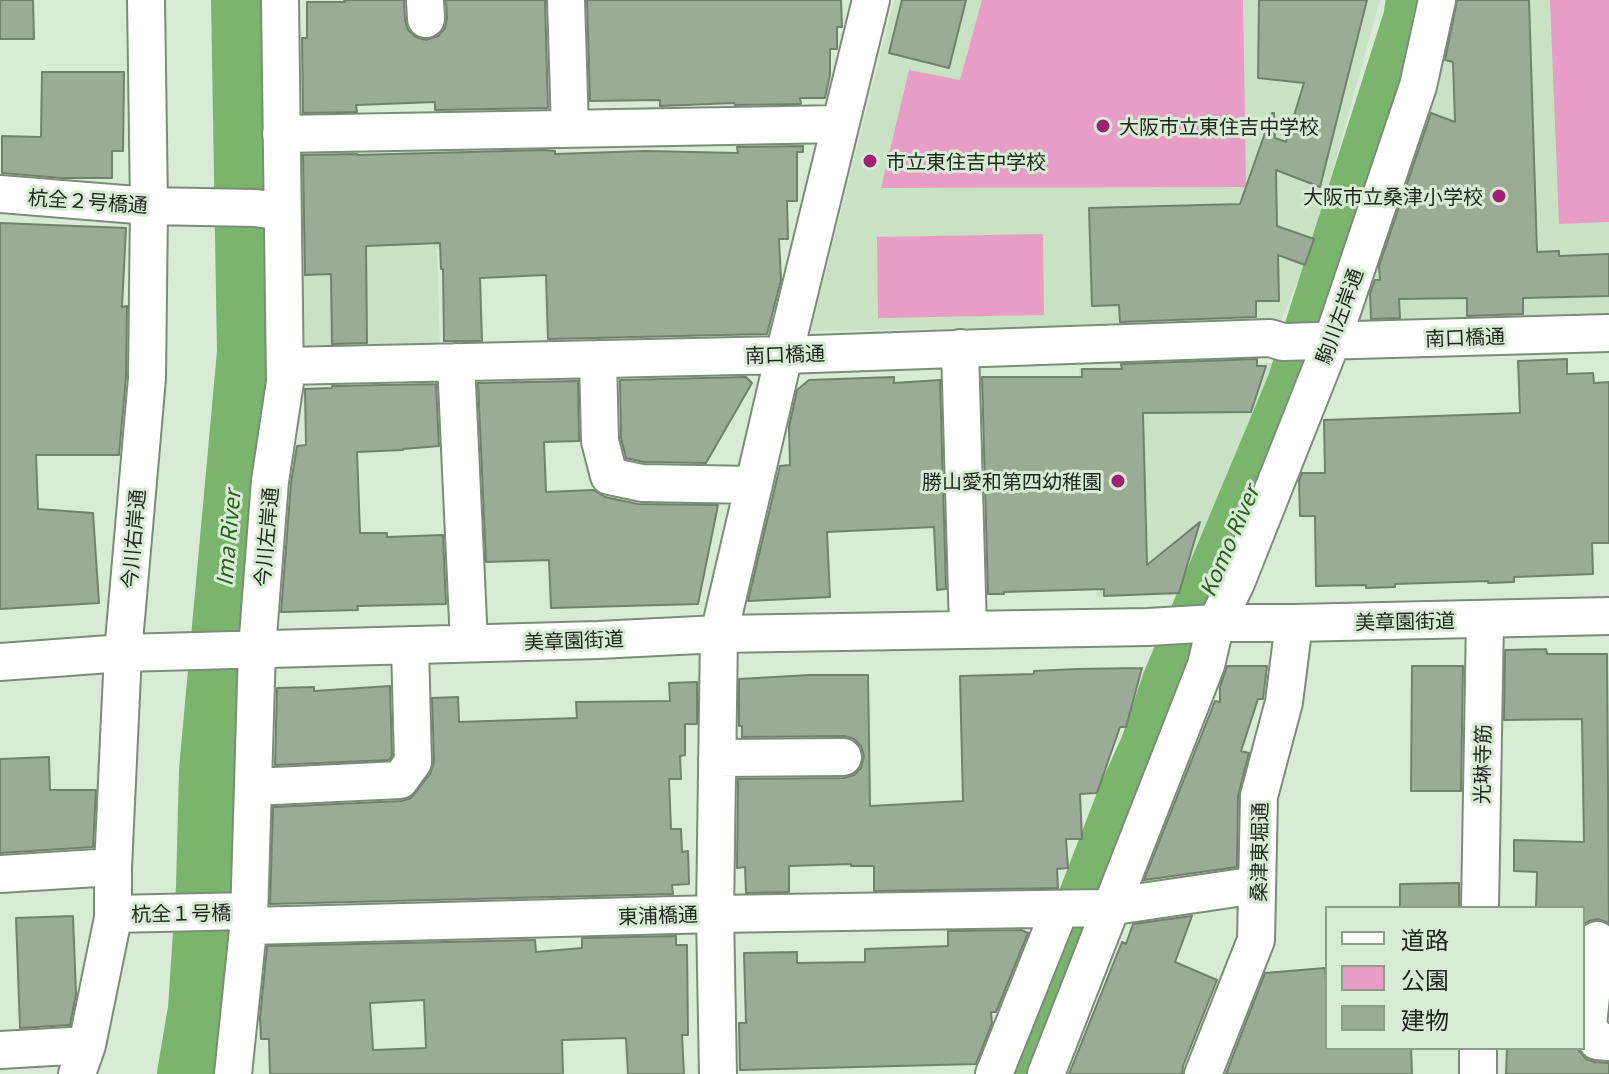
<!DOCTYPE html>
<html>
<head>
<meta charset="utf-8">
<style>
	body { margin:0 }
	#map { position:relative; width:1609px; height:1074px; overflow:hidden; background:#d8ebd4; font-family:Georgia,"Noto Sans JP",serif }
	canvas { display:block }
	.legend { position:absolute; left:1325px; top:906px; width:260px; height:144px; box-sizing:border-box; background:#d8ebd4; border:2px solid #8e9c8b; margin:0; padding:10px 14px; list-style:none; font-size:24px; color:#1e251d }
	.legend li { display:flex; align-items:center; gap:16px; height:40px }
	.legend b { width:40px; border:2px solid #8e9c8b }
</style>
</head>
<body>
<div id="map">
<canvas width="1609" height="1074"></canvas>
<ul class="legend">
<li><b style="height:10px;background:#fff"></b>道路</li>
<li><b style="height:22px;background:#e79dc6"></b>公園</li>
<li><b style="height:22px;background:#9aac96"></b>建物</li>
</ul>
</div>
<script>
const context = document.querySelector('canvas').getContext('2d');
context.lineJoin = 'round';
function paint(path, color) {
  context.fillStyle = color;
  context.fill(path, 'evenodd');
}
function poly(rows) {
  const path = new Path2D();
  for (const r of rows) {
    path.moveTo(r[0], r[1]);
    for (let i = 2; i < r.length; i += 2) path.lineTo(r[i], r[i + 1]);
  }
  return path;
}
function strokePath(path, color, width, dash) {
  context.strokeStyle = color;
  context.lineWidth = width;
  context.lineCap = dash ? 'butt' : 'round';
  context.setLineDash(dash || []);
  context.stroke(path);
}
function label(font, color, halo, rows, align = 'center') {
  context.font = font + ' Georgia,"Noto Sans JP",serif';
  context.lineWidth = 6;
  context.setLineDash([]);
  context.textBaseline = 'middle';
  context.strokeStyle = halo;
  context.fillStyle = color;
  for (const [text, x, y, turn = 0] of rows) {
    context.save();
    context.translate(x, y);
    context.rotate((+turn || 0) * Math.PI / 180);
    context.textAlign = isNaN(turn) ? turn : align;
    if (halo) context.strokeText(text, 0, 0);
    context.fillText(text, 0, 0);
    context.restore();
  }
}
const built = poly([
	[894,0,1380,0,1310,253,1280,323,811,331],
	[1444,0,1609,0,1609,318,1349,327],
	[453,147,457,249,437,250,440,347,309,351,299,341,293,153],
	[1277,363,1180,595,1097,597,1093,455,1082,455,1079,368]
]);
const green = poly([
	[982,0,1243,0,1246,187,881,188,909,70,960,80],
	[1550,0,1609,0,1609,222,1559,224],
	[1043,234,1044,315,878,318,877,237]
]);
const river = poly([
	[185,1074,196,1009,204,887,207,770,245,352,239,0],
	[1018,1074,1127,793,1148,747,1170,682,1295,384,1411,19,1414,0]
]);
const building = poly([
	[0,0,33,0,34,39,0,39,0,0],
	[344,0,404,0,405,20,408,30,416,37,426,40,438,36,445,28,447,18,446,0,545,0,548,108,435,110,435,102,356,105,357,112,303,113,302,38,307,38,307,2,345,2,344,0],
	[587,0,841,0,842,27,837,27,837,49,830,49,830,75,825,98,800,98,801,104,735,105,734,103,660,106,660,100,590,101,587,0],
	[902,0,966,0,949,68,889,53,902,0],
	[1259,0,1367,0,1320,187,1276,170,1277,226,1314,239,1305,265,1278,255,1279,301,1256,301,1256,317,1120,322,1119,305,1092,306,1089,208,1240,204,1272,113,1274,113,1275,138,1286,142,1304,83,1258,78,1259,0],
	[1457,0,1529,0,1537,252,1559,251,1559,256,1609,254,1609,296,1523,298,1523,314,1467,316,1467,298,1399,299,1400,318,1371,319,1370,293,1375,280,1380,280,1379,266,1431,113,1455,122,1453,62,1445,60,1457,0],
	[42,72,124,72,123,151,112,151,112,178,61,178,2,173,2,136,41,137,42,72],
	[803,146,803,152,797,152,797,201,787,201,788,239,779,239,781,280,767,334,548,339,546,275,480,278,482,341,444,341,443,269,441,269,440,243,366,246,367,343,332,344,331,274,305,275,303,155,357,154,357,155,544,150,555,151,555,154,645,151,738,153,737,147,803,146],
	[0,223,126,228,122,307,127,306,126,377,119,455,36,455,38,509,93,513,99,603,0,609,0,223],
	[1257,359,1257,366,1266,366,1251,412,1143,413,1147,565,1200,522,1179,593,1104,596,1104,589,1004,592,1004,594,988,594,982,377,1082,377,1082,369,1122,369,1121,364,1257,359],
	[1567,359,1567,374,1593,373,1594,383,1609,382,1609,543,1592,543,1593,574,1514,577,1514,582,1488,583,1488,581,1395,584,1395,587,1366,588,1366,585,1316,586,1315,516,1300,516,1299,481,1302,473,1325,473,1324,420,1520,413,1518,361,1567,359],
	[746,377,752,383,706,463,644,462,626,458,621,438,620,380,746,377],
	[894,377,894,383,940,380,946,589,937,590,934,527,827,532,830,597,748,601,780,466,790,465,789,427,797,390,809,380,894,377],
	[578,381,579,441,544,442,546,492,594,490,605,497,638,504,718,505,698,604,551,608,549,560,486,562,478,383,578,381],
	[436,384,439,446,403,449,403,450,357,452,360,533,387,533,387,537,443,535,446,604,357,606,358,610,281,612,291,483,297,446,306,445,305,389,332,388,332,386,436,384],
	[1546,649,1547,654,1607,654,1609,923,1598,919,1589,921,1583,925,1583,908,1536,908,1537,872,1514,871,1514,840,1584,842,1582,719,1504,720,1505,650,1546,649],
	[1227,666,1267,666,1263,699,1258,699,1241,751,1249,753,1238,796,1237,867,1144,880,1215,701,1220,702,1220,687,1227,666],
	[1412,666,1463,666,1461,791,1411,791,1412,666],
	[1142,668,1126,727,1120,727,1097,793,1080,794,1082,839,1066,839,1068,868,1057,869,1058,888,874,891,874,866,851,866,851,864,789,866,789,892,746,893,745,867,737,868,738,779,844,778,854,775,861,768,864,756,861,746,854,739,844,736,742,737,742,726,739,726,739,679,810,675,868,675,870,806,963,801,960,676,1034,674,1034,671,1077,669,1142,668],
	[697,682,697,724,685,724,685,755,680,756,681,779,669,779,671,829,681,829,682,852,688,851,689,884,672,885,673,894,270,904,273,807,401,801,411,798,430,774,434,762,432,698,458,697,459,722,577,718,576,702,670,701,669,683,697,682],
	[390,686,392,755,389,760,275,765,277,688,314,687,314,691,390,686],
	[49,757,50,790,96,790,93,847,0,853,0,759,49,757],
	[1459,883,1459,907,1400,907,1400,884,1459,883],
	[73,916,76,994,70,1025,20,1028,16,918,73,916],
	[1192,916,1175,962,1217,980,1183,1066,1182,1074,1069,1074,1122,942,1126,944,1133,924,1192,916],
	[1021,930,1028,933,996,1012,991,1012,992,1023,976,1064,740,1070,739,1023,746,1023,744,953,797,952,797,963,865,962,865,949,948,946,948,931,1021,930],
	[676,936,676,945,687,945,688,1035,682,1035,684,1074,628,1074,626,1038,562,1040,563,1074,270,1074,269,1039,261,1039,260,1018,267,946,535,940,536,952,582,948,582,938,676,936],
	[424,1000,426,1048,373,1050,370,1003,424,1000],
	[1325,968,1327,993,1327,1048,1411,1048,1412,1074,1226,1074,1265,973,1325,968],
	[1507,1048,1577,1048,1586,1059,1595,1062,1609,1063,1609,1074,1506,1074,1507,1048]
]);
const minor = poly([
	[425,0,426,19],
	[566,0,570,129],
	[281,134,840,124],
	[0,194,149,206,256,208,281,212],
	[960,348,968,630],
	[598,359,600,441,609,476,642,483,754,485],
	[456,362,469,643],
	[285,366,784,355,1270,338,1283,342,1609,333],
	[0,662,123,653,598,640,719,634,1148,627,1216,623,1294,623,1609,616],
	[717,758,843,757],
	[253,787,400,780,413,762,410,645],
	[0,874,113,867],
	[1480,908,1485,619],
	[113,914,249,911],
	[248,926,715,914,1101,908,1257,885],
	[1597,940,1588,1025,1597,1041,1609,1042],
	[0,1050,87,1045],
	[77,1074,87,1045,113,918,113,867,123,653,147,378,149,206,146,0],
	[233,1074,249,920,257,649,270,481,285,382,280,0],
	[718,1074,715,914,719,634,784,355,871,0],
	[994,1074,1060,909],
	[1046,1074,1206,665,1216,623,1236,583,1332,341,1418,86,1437,0],
	[1203,1074,1256,940,1259,796,1284,702,1294,623],
	[1478,1074,1478,1048]
]);
const markers = [
	[1103,126,8,"#9f2074"],
	[870,161,8,"#9f2074"],
	[1499,196,8,"#9f2074"],
	[1118,481,8,"#9f2074"]
];
const poiNames = [
	["大阪市立東住吉中学校",1119,126],
	["市立東住吉中学校",886,161],
	["大阪市立桑津小学校",1483,196,"right"],
	["勝山愛和第四幼稚園",1102,481,"right"]
];
const streetNames = [
	["杭全２号橋通",88,201,4],
	["駒川左岸通",1339,316,-70],
	["南口橋通",1465,337,-2],
	["南口橋通",785,354,-2],
	["今川左岸通",266,537,-85],
	["今川右岸通",133,539,-85],
	["美章園街道",1405,621,-1],
	["美章園街道",574,640,-2],
	["光琳寺筋",1482,764,-89],
	["桑津東堀通",1259,852,-89],
	["杭全１号橋",181,913,-1],
	["東浦橋通",658,915,-2]
];
const waterNames = [
	["Ima River",228,538,-85],
	["Komo River",1229,541,-67]
];
paint(built, '#cae2c4');
paint(green, '#e79dc6');
strokePath(river, '#7ab46d', 56);
paint(building, '#9aac96');
strokePath(building, '#70816c', 2);
strokePath(minor, '#7b8d78', 40);
strokePath(minor, '#fff', 36);
for (const [x, y, r, color] of markers) {
  const dot = new Path2D();
  dot.arc(x, y, r, 0, 2 * Math.PI);
  context.fillStyle = color;
  context.fill(dot);
  strokePath(dot, '#d8ebd4', 3);
}
label('20px', '#1e251d', '#d8ebd4', poiNames, 'left');
label('20px', '#1e251d', '#d8ebd4', streetNames);
label('italic 22px', '#29621c', '#d8ebd4', waterNames);
</script>
</body>
</html>
